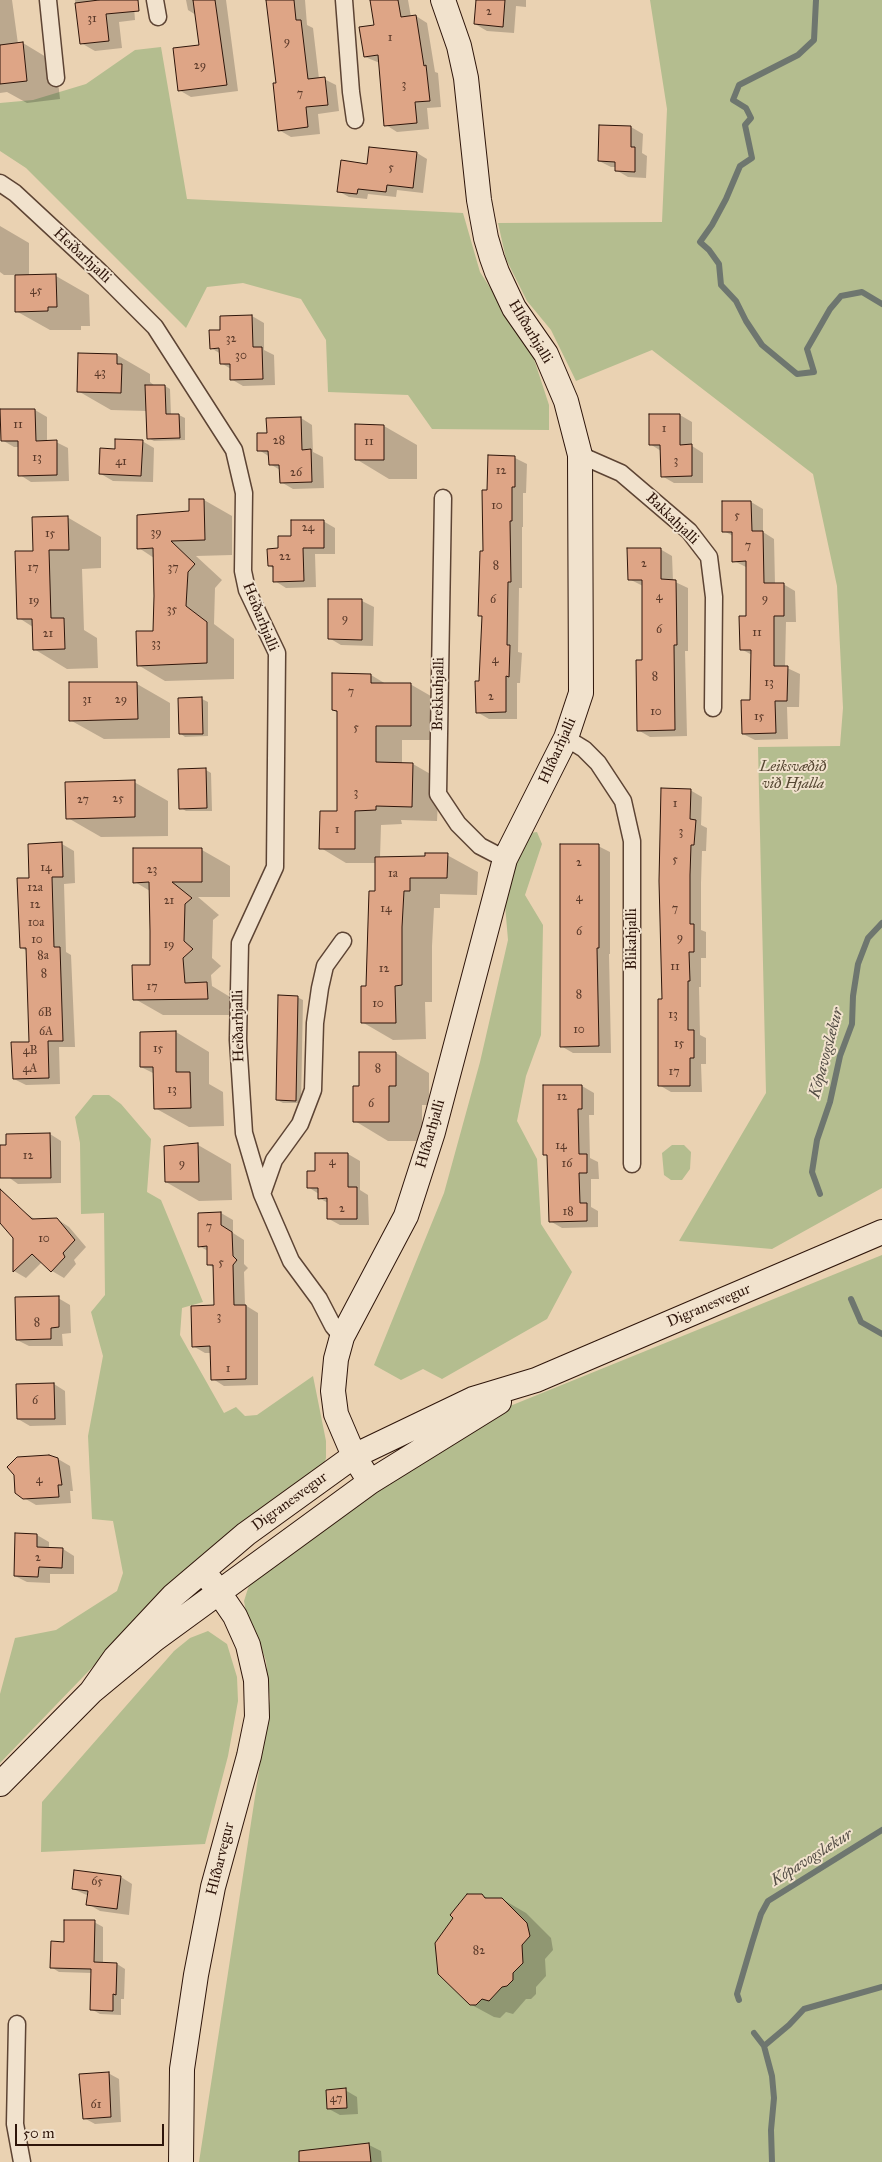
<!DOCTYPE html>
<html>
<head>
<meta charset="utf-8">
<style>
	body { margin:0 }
	#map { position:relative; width:882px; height:2162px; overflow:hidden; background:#ead2b2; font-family:"IM FELL Great Primer",serif }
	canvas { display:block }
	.scale { position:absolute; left:15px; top:2124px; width:149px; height:22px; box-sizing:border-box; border:2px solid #2e150a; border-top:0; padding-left:6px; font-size:15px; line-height:18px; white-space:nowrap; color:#2e150a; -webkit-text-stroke:4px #f1e2cd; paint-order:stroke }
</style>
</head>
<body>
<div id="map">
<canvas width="882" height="2162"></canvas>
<div class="scale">50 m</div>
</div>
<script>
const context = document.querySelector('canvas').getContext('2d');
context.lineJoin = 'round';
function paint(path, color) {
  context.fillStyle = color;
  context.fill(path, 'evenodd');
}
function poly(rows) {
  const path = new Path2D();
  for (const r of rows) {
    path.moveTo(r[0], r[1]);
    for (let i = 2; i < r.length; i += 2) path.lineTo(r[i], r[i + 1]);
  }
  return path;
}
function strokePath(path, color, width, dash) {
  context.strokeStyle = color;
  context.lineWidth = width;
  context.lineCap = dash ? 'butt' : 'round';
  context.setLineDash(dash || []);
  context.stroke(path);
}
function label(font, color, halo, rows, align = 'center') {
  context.font = font + ' "IM FELL Great Primer",serif';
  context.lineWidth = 4;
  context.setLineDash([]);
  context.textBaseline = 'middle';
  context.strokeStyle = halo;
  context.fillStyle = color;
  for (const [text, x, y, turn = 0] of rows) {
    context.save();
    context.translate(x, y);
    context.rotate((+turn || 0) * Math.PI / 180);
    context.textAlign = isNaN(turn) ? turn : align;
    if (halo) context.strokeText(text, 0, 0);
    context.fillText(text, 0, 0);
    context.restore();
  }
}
const green = poly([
	[650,0,882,0,882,1188,772,1249,679,1241,766,1093,758,747,840,746,843,708,837,586,813,474,652,350,576,381,551,330,527,301,506,259,498,223,662,222,667,109],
	[161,47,187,199,463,213,480,272,532,353,549,405,549,430,432,429,408,395,328,392,326,340,301,299,243,283,207,287,186,328,26,168,0,151,0,103,33,100,86,84,135,50],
	[537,832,542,844,525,895,543,925,541,1035,526,1076,517,1121,537,1159,541,1224,572,1272,547,1319,442,1379,423,1369,401,1380,374,1365,444,1193,480,1062,508,940,504,893,529,833],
	[93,1095,109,1095,121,1104,151,1139,147,1192,161,1200,203,1302,182,1308,180,1335,224,1413,236,1407,245,1416,257,1415,313,1376,326,1441,326,1458,324,1464,108,1651,0,1763,0,1694,15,1638,56,1630,117,1591,123,1573,113,1521,92,1519,88,1436,103,1356,91,1312,105,1295,104,1213,81,1214,80,1143,75,1117],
	[672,1145,684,1145,691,1152,690,1169,682,1180,671,1180,664,1175,662,1153],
	[882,1255,882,2162,199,2162,270,1699,266,1661,259,1641,247,1618,244,1601,251,1579,403,1470,510,1406],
	[208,1631,227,1644,237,1677,238,1701,228,1756,205,1844,41,1852,42,1802,174,1651,190,1638]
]);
const shadow = poly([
	[0,0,12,0,18,44,23,43,56,63,60,99,27,103,7,92,0,93],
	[75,0,122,0,134,7,135,20,119,22,122,48,95,51,81,43],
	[186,0,226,0,238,91,191,97,179,90,200,46,196,15,188,10],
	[268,0,305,0,307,25,313,28,319,79,324,79,336,85,339,111,318,114,320,134,291,137,279,130,277,84],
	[372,0,408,0,411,17,416,16,427,23,435,72,438,73,441,107,427,108,429,129,397,132,386,125,380,63,365,57,376,26],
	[477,0,526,0,526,7,516,6,514,33,487,31,475,24],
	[631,127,643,134,642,153,647,156,646,178,628,177,616,170,616,167,611,167,599,161],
	[417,153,427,159,423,193,397,190,396,197,368,194,367,199,349,197,338,191,368,166],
	[0,226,29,243,29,276,56,276,89,295,90,326,81,326,81,330,50,330,16,311,16,275,4,275,0,272],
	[252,316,264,323,264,350,274,355,275,385,243,386,231,379,231,369,221,363,221,354,211,348,222,331],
	[117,355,150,374,150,382,155,386,165,386,170,389,171,415,179,415,185,418,185,440,154,441,148,438,147,411,111,410,78,391],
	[35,410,47,417,47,442,56,442,68,448,69,481,31,482,20,475,19,447,14,447,2,440],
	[680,415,692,422,692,446,703,453,703,483,674,483,662,476,661,451,650,444],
	[301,418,312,425,313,452,323,457,324,488,293,489,281,482,280,470,270,464,270,457,259,450,268,434],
	[384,426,417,445,417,479,389,479,356,459],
	[142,441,154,448,153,482,113,481,101,474,116,450],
	[515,458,527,464,526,493,523,493,523,527,522,527,522,588,519,588,518,652,522,653,520,683,517,683,517,719,489,719,477,712,480,683,483,617,479,615,488,491],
	[204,500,232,516,232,555,196,556,222,580,215,588,214,624,234,639,234,679,165,681,138,665,154,632,154,558,139,548,190,513],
	[751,502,763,509,763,532,774,539,775,584,783,584,795,591,796,622,786,622,785,667,800,674,799,707,787,707,788,739,755,740,743,734,751,701,752,655,741,649,748,617,748,568,734,561,733,536,724,531],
	[67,517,101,537,101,568,82,569,84,630,97,638,98,668,67,669,34,649,33,627,19,618,34,552],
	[323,521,335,528,335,554,315,554,316,587,286,588,275,581,274,569,269,565,280,549,293,537],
	[660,549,672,556,673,581,688,588,688,651,685,651,687,736,650,737,638,730,643,661,643,586,629,579],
	[329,600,362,601,374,607,373,646,341,645,329,638],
	[371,675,386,684,410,684,436,699,436,740,402,740,402,764,413,764,439,779,437,821,401,820,402,824,381,825,380,858,426,858,447,855,478,872,477,895,440,894,440,908,434,908,432,946,432,1002,425,1002,426,1039,393,1040,362,1022,376,892,376,863,346,863,321,848,339,812,338,713,333,710],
	[137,684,170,703,170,738,104,739,70,720],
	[179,699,202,699,208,702,208,736,185,737,180,733],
	[206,770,211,773,212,811,186,811,181,808],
	[134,782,168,801,168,836,101,837,68,818],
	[690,790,702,797,701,825,707,828,706,851,702,851,701,883,701,930,706,932,706,958,701,958,701,987,699,987,700,1035,706,1038,706,1064,701,1064,702,1092,671,1092,659,1085,663,1000],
	[62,844,74,851,75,883,64,884,66,952,71,955,75,1047,59,1047,60,1084,26,1085,14,1079,31,1043,28,952,21,947,30,879,29,845],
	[598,846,610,852,610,954,609,954,611,1053,573,1053,561,1046],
	[202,850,230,866,230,897,198,897,219,915,213,920,212,958,221,966,211,975,212,986,235,1000,235,1015,163,1015,135,999,151,966,150,891,135,882],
	[297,997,303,1000,301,1103,283,1103,277,1100],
	[176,1032,209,1052,209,1084,223,1092,224,1126,189,1127,155,1108,155,1074,141,1067],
	[396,1053,429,1073,429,1105,422,1105,422,1141,388,1141,355,1121,360,1087],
	[544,1086,582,1086,594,1093,594,1115,589,1115,590,1158,598,1162,599,1179,591,1179,591,1207,598,1211,598,1227,562,1228,550,1221,549,1157,544,1154],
	[50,1134,61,1141,61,1183,18,1184,0,1171,0,1146,7,1147,7,1135],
	[198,1145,231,1164,232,1200,199,1201,166,1182,165,1147],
	[348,1154,360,1161,360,1190,368,1195,369,1225,340,1225,329,1219,328,1203,319,1198,319,1194,308,1187,316,1173],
	[19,1208,36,1220,57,1219,69,1227,86,1247,74,1260,76,1264,64,1278,52,1271,42,1262,26,1278,14,1271,15,1237],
	[221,1213,233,1220,233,1233,244,1240,244,1264,248,1268,244,1272,245,1305,258,1313,258,1385,224,1386,213,1379,212,1353,205,1353,193,1346,215,1307,214,1268,208,1264,208,1251,199,1246],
	[58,1298,70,1305,71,1333,62,1334,63,1346,29,1346,17,1340],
	[54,1384,65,1391,66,1425,30,1426,18,1419],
	[58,1459,70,1466,73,1491,70,1491,71,1503,36,1505,24,1498,16,1475],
	[37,1535,49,1542,49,1549,63,1549,74,1556,74,1574,50,1574,50,1583,27,1582,15,1576],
	[121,1877,132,1884,129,1915,100,1911,88,1904,89,1896,73,1889],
	[482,1895,489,1899,502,1899,526,1913,551,1938,553,1950,545,1959,546,1976,536,1987,536,1994,531,1999,526,1999,513,2014,506,2012,500,2018,494,2017,470,2004],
	[94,1922,103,1927,103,1963,117,1964,125,1969,124,1999,121,1999,121,2015,100,2014,91,2009,92,1973,59,1972,51,1967,65,1943],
	[108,2073,119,2079,121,2122,95,2124,84,2118],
	[345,2090,357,2097,358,2114,340,2115,329,2109],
	[369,2145,381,2151,382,2162,330,2162]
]);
const stream = poly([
	[816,0,814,40,798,55,739,85,733,100,746,108,751,118,745,125,752,158,740,166,726,199,712,225,700,242,709,250,719,264,721,285,736,301,746,321,762,345,797,374,814,372,807,349,830,309,841,296,862,292,882,304],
	[820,1194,812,1172,817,1140,830,1102,840,1056,852,1024,853,996,858,964,868,938,882,923],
	[851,1299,861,1322,882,1334],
	[739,2000,737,1994,752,1943,761,1914,768,1901,882,1830],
	[754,2033,764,2046,772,2076,774,2098,771,2130,772,2162],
	[764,2046,789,2025,804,2009,882,1987]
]);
const building = poly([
	[99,0,138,0,139,11,106,14,109,41,80,44,75,3,99,0],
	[193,0,215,0,227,85,178,91,173,48,199,45,193,0],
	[266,0,294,0,296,20,301,20,308,79,325,77,328,105,306,107,308,127,278,131,273,83,276,83,266,0],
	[370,0,398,0,401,17,416,15,424,66,426,65,430,101,415,102,417,123,384,126,378,55,364,57,359,27,374,25,370,0],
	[476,0,505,0,503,27,474,24,476,0],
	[23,42,27,81,0,84,0,45,23,42],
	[599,125,631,126,631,147,635,147,635,172,615,171,615,162,598,161,599,125],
	[369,147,417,152,413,188,387,185,386,192,358,189,357,194,337,192,341,160,367,164,369,147],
	[56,274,57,307,48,307,48,311,15,312,15,275,56,274],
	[252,315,253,347,262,347,263,379,230,380,230,364,220,364,219,348,210,349,209,330,220,330,220,316,252,315],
	[78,353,117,354,117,364,122,364,121,393,77,392,78,353],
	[145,385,165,385,166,414,179,414,180,438,147,439,145,385],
	[0,409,35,409,36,441,57,440,57,475,18,476,18,441,1,441,0,409],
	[649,414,680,414,680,445,692,444,692,476,661,477,660,445,649,445,649,414],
	[301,417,302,450,311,449,312,482,280,483,279,465,269,465,268,451,257,451,257,433,267,433,266,418,301,417],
	[355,424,384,425,384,460,355,460,355,424],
	[115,439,143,440,141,476,99,474,100,448,115,449,115,439],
	[488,455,515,456,515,487,512,487,512,521,510,521,511,582,508,582,507,645,510,645,509,677,506,676,506,712,476,713,475,681,479,681,482,616,478,616,480,551,483,551,482,490,487,490,488,455],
	[189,499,204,499,205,540,171,541,195,564,188,572,186,606,207,622,207,663,137,666,136,631,153,631,154,596,153,548,137,549,137,515,189,511,189,499],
	[722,501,751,501,752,531,763,531,764,583,784,583,784,616,774,616,774,666,788,666,787,701,775,701,776,733,742,734,741,700,750,700,751,650,740,650,739,616,746,616,746,561,732,562,732,532,722,532,722,501],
	[68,516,69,550,49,550,51,618,64,618,65,649,33,650,32,619,17,619,15,551,33,551,32,517,68,516],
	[291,520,324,520,324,548,303,548,304,581,273,582,273,566,268,566,267,549,278,548,278,536,291,536,291,520],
	[627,548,661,548,661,579,676,580,677,645,674,645,675,730,637,731,636,660,642,660,642,580,628,580,627,548],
	[328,599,362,599,362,640,328,639,328,599],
	[332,673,371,674,371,683,411,683,411,726,376,726,376,762,413,763,412,807,376,806,376,810,355,811,355,849,319,849,320,811,337,811,337,711,332,710,332,673],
	[69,682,137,682,138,719,69,721,69,682],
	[202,697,203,734,179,734,178,698,202,697],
	[206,768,207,808,179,809,178,769,206,768],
	[135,780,135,817,66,819,65,782,135,780],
	[661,788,691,789,690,819,696,820,694,845,691,845,690,875,690,924,694,924,694,952,689,952,690,981,688,981,688,1030,694,1030,694,1058,690,1058,690,1086,658,1086,658,999,662,999,659,881,661,788],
	[62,842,63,877,52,877,54,947,60,947,63,1041,48,1041,49,1078,13,1079,11,1042,29,1042,26,948,20,948,17,878,29,878,28,844,62,842],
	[560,844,599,844,599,948,597,948,599,1046,560,1047,560,844],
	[133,848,202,848,202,882,172,882,192,898,185,904,184,941,193,949,183,958,185,983,207,982,208,999,133,1000,132,965,150,965,150,931,149,882,133,883,133,848],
	[425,853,448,853,447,878,410,878,410,891,404,891,402,927,402,985,395,986,396,1023,361,1023,361,986,366,986,369,891,375,891,375,857,425,856,425,853],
	[278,995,298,996,296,1101,276,1100,278,995],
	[176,1031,176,1072,190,1072,191,1108,154,1109,153,1067,140,1067,140,1032,176,1031],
	[359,1052,396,1052,396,1086,389,1086,389,1122,353,1122,353,1086,359,1086,359,1052],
	[543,1085,582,1085,582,1109,578,1109,579,1154,587,1154,587,1173,579,1173,580,1203,587,1203,587,1221,549,1222,547,1155,543,1155,543,1085],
	[50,1133,51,1178,0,1178,0,1145,6,1145,6,1134,50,1133],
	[198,1143,199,1182,165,1182,164,1146,198,1143],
	[315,1153,348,1153,348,1187,357,1187,357,1219,327,1219,327,1198,318,1199,318,1188,307,1188,307,1171,315,1171,315,1153],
	[0,1189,32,1219,57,1218,75,1240,63,1253,65,1257,51,1272,32,1254,13,1272,13,1238,0,1223,0,1189],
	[221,1212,221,1225,232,1232,233,1256,237,1260,233,1265,234,1305,246,1305,246,1379,211,1380,210,1346,192,1347,191,1306,214,1305,213,1265,207,1265,207,1246,198,1247,198,1213,221,1212],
	[59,1296,59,1327,51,1328,51,1339,16,1340,15,1297,59,1296],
	[54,1383,55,1419,17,1419,16,1384,54,1383],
	[49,1455,58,1458,62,1485,58,1485,59,1497,23,1499,15,1493,14,1475,7,1467,17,1457,49,1455],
	[15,1533,37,1534,37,1547,63,1548,62,1568,39,1567,38,1577,14,1576,15,1533],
	[74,1870,121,1876,117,1909,86,1905,88,1891,72,1889,74,1870],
	[467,1894,482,1894,485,1898,502,1898,527,1923,530,1936,522,1945,523,1963,513,1973,513,1980,507,1986,502,1987,489,2001,482,1999,476,2005,470,2005,438,1974,435,1943,453,1918,450,1915,467,1894],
	[64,1920,95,1920,94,1962,117,1963,116,1995,113,1994,113,2011,90,2010,91,1969,50,1968,51,1941,64,1942,64,1920],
	[109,2072,111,2117,83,2119,79,2074,109,2072],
	[346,2088,347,2108,327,2109,326,2090,346,2088],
	[369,2143,371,2162,299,2162,299,2151,369,2143]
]);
const street = poly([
	[48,0,56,78],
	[155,0,158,17],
	[344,0,351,92,355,120],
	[0,183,15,193,99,271,155,327,234,450,244,493,243,571,247,590,277,653,275,867,240,943,238,1040,244,1133,262,1194,291,1261,319,1299,333,1326,342,1337],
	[580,455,621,473,689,531,709,557,714,597,713,708],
	[443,498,438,794,458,824,480,846,505,859],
	[566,738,584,749,598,763,623,801,632,841,632,1164],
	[262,1194,274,1160,300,1124,313,1090,315,1023,320,988,325,966,343,941],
	[17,2024,15,2124,22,2162]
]);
const secondary = poly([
	[370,1482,354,1456,336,1414,333,1391,336,1359,342,1337,406,1216,433,1132,505,859,566,738,581,693,580,455,566,401,546,354,514,308,497,272,492,258,486,238,479,200,466,78,459,46,443,0],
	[91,1692,115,1658,173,1596,246,1534,354,1456,473,1399,536,1380,882,1232],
	[0,1784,91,1692,155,1639,370,1482,499,1402],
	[181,2162,182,2069,196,1975,213,1887,249,1756,257,1717,256,1680,248,1645,235,1616,211,1581]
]);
const numberNames = [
	["2",489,12],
	["31",92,19],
	["1",390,38],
	["9",287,42],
	["29",200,66],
	["3",404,85],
	["7",300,94],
	["5",391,168],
	["45",36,291],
	["32",231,339],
	["30",241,356],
	["43",100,373],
	["11",18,425],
	["1",664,429],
	["28",279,441],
	["11",369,442],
	["13",37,458],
	["3",676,461],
	["41",121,462],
	["12",501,471],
	["26",296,473],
	["10",497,506],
	["5",737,516],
	["24",308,528],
	["39",156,533],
	["15",50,534],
	["7",748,546],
	["22",285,557],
	["2",644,564],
	["8",496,566],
	["17",33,568],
	["37",173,568],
	["4",659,597],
	["9",765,599],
	["6",493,600],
	["19",34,601],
	["35",172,610],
	["9",345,619],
	["6",659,630],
	["11",757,633],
	["21",48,634],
	["33",156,644],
	["4",495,660],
	["8",655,677],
	["13",769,683],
	["7",351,692],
	["2",491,697],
	["31",87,700],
	["29",121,700],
	["10",656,712],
	["15",759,717],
	["5",356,728],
	["3",356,793],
	["25",118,799],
	["27",83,800],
	["1",675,804],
	["1",337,830],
	["3",681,832],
	["5",675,860],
	["2",579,863],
	["14",46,868],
	["23",152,870],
	["1a",393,874],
	["12a",35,888],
	["4",579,898],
	["21",169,901],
	["12",35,905],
	["14",386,909],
	["7",675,909],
	["10a",36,923],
	["6",579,932],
	["9",680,938],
	["10",37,940],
	["19",169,945],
	["8a",43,956],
	["11",675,967],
	["12",384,969],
	["8",44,974],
	["17",152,987],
	["8",579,995],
	["10",378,1004],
	["6B",45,1013],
	["13",673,1015],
	["10",579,1030],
	["6A",46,1032],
	["15",679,1044],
	["15",158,1049],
	["4B",30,1051],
	["4A",30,1069],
	["8",378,1069],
	["17",674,1072],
	["13",172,1090],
	["12",562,1097],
	["6",371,1104],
	["14",561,1146],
	["12",28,1156],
	["4",332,1162],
	["9",182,1164],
	["16",567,1164],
	["2",342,1209],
	["18",568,1212],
	["7",209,1227],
	["10",44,1239],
	["5",221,1263],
	["3",219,1317],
	["8",37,1323],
	["1",228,1369],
	["6",35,1401],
	["4",39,1480],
	["2",38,1558],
	["65",97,1882],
	["82",479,1951],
	["47",336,2099],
	["61",96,2105]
];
const streetNames = [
	["Heiðarhjalli",82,256,43],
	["Hlíðarhjalli",530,332,59],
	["Bakkahjalli",672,519,44],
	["Heiðarhjalli",260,617,68],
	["Brekkuhjalli",439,694,-89],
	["Hlíðarhjalli",558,751,-66],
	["Blikahjalli",632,939,-90],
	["Heiðarhjalli",239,1026,-91],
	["Hlíðarhjalli",431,1134,-74],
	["Digranesvegur",709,1306,-23],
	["Digranesvegur",290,1502,-36],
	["Hlíðarvegur",221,1859,-76]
];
const parkNames = [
	["Leiksvæðið",793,767],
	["við Hjalla",793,784]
];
const waterNames = [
	["Kópavogslækur",827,1053,-75],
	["Kópavogslækur",812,1858,-32]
];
paint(green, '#b4bd8f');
paint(shadow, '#0003');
strokePath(stream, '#6e766f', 6);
paint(building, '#dea586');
strokePath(building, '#2e150a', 1);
strokePath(street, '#5d4434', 19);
strokePath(secondary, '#2e150a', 26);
strokePath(street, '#f1e2cd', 16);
strokePath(secondary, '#f1e2cd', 24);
label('12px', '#5a3929', null, numberNames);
label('15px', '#2e150a', '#f1e2cd', streetNames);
label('italic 15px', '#564732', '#f1e2cd', parkNames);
label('italic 16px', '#534d45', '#f1e2cd', waterNames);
</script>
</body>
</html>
